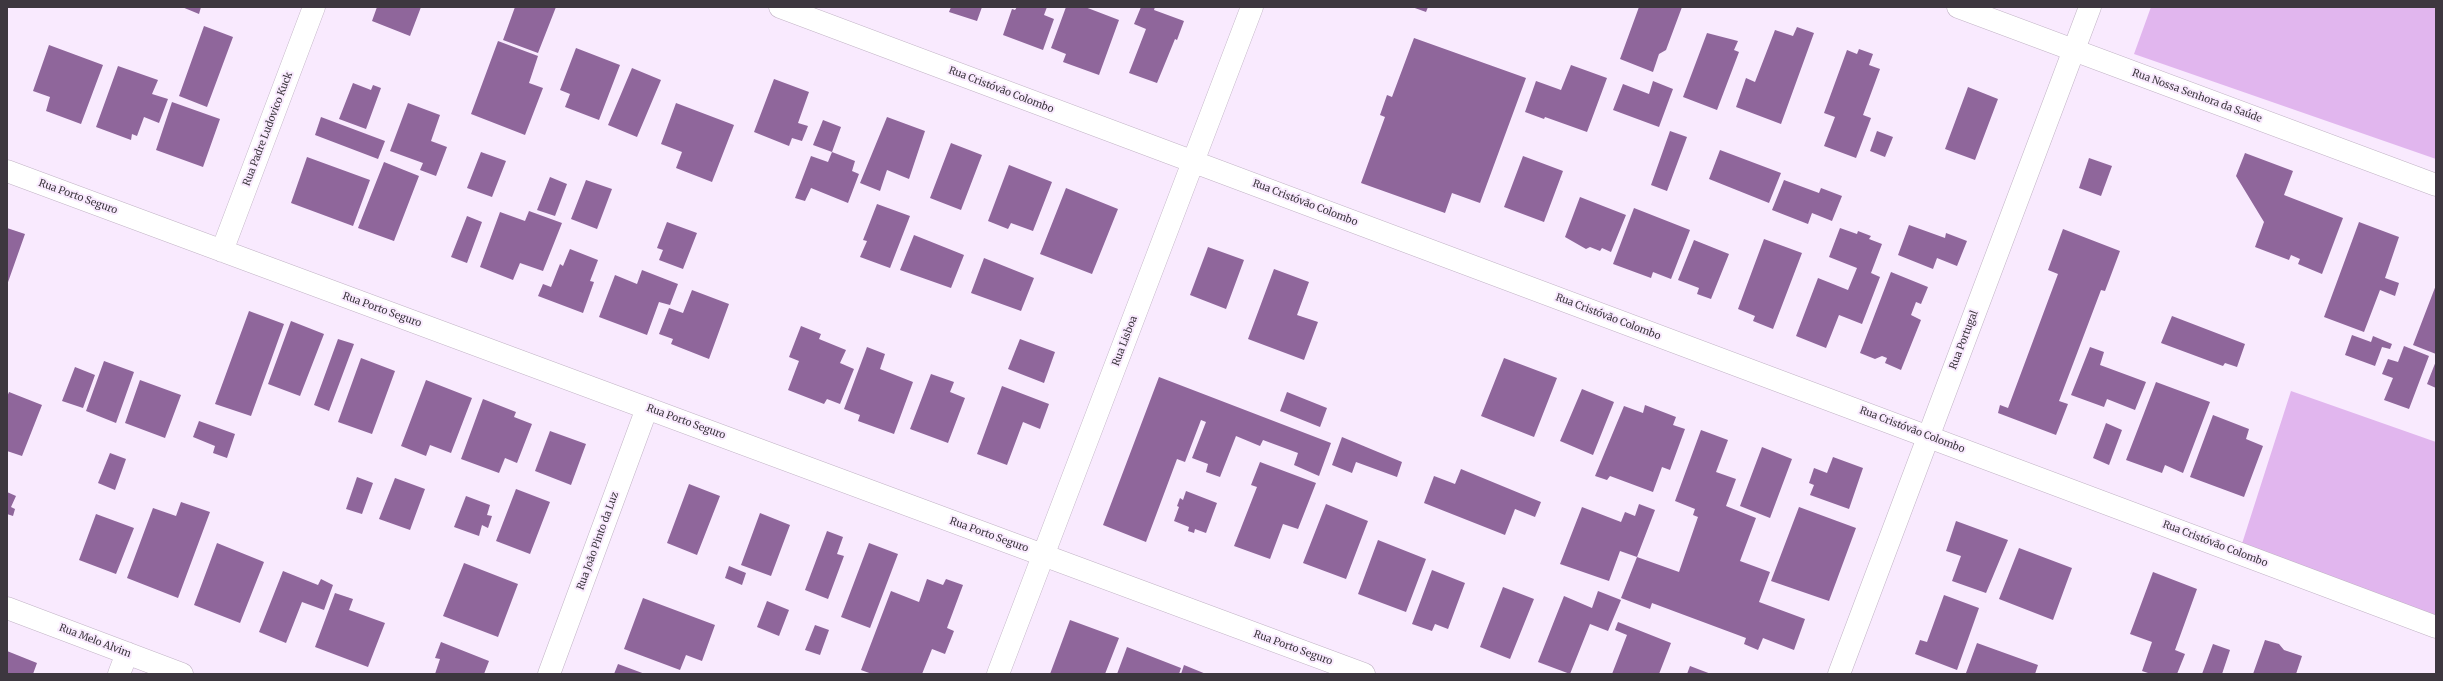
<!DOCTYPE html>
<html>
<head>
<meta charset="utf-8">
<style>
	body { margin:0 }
	#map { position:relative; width:2443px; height:681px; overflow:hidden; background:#f9eafe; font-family:Merriweather,serif }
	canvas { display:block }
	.frame { position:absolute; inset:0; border:8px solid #3d373f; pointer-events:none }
</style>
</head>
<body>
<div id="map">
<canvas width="2443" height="681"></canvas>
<div class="frame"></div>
</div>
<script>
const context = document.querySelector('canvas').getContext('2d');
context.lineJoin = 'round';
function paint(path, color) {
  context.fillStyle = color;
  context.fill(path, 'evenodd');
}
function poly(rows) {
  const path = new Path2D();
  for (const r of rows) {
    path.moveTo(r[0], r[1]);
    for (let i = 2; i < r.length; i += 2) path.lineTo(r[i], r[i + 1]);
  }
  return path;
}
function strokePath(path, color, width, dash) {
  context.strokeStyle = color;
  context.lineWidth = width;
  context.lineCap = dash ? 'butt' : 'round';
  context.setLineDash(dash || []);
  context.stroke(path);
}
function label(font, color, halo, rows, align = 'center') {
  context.font = font + ' Merriweather,serif';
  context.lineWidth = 4;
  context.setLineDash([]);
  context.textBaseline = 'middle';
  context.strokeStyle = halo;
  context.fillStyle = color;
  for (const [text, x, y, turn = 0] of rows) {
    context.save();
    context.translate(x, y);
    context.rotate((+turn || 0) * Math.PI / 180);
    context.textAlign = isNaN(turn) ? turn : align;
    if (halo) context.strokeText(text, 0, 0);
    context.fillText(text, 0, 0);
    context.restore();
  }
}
const green = poly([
	[2151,7,2436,7,2436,159,2134,54],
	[2291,391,2436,442,2436,627,2239,553]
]);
const building = poly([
	[182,7,201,7,199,14],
	[377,7,421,7,410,36,372,21],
	[515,7,556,7,538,53,503,40],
	[951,7,982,7,977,21,949,12],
	[1017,7,1047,7,1044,15,1054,19,1043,50,1003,35,1012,9,1015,10],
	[1066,7,1085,7,1119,20,1099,75,1063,62,1066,54,1051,48],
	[1141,7,1155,7,1154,10,1184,21,1177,40,1175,39,1157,83,1129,73,1146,29,1134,24],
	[1412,7,1428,7,1426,12],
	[1639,7,1682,7,1666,50,1659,54,1653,72,1620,59],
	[204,26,233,37,207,107,179,96],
	[1797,27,1814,33,1781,124,1736,107,1746,78,1755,82,1775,30,1793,36],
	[1707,33,1738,41,1734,50,1739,52,1717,110,1683,97],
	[1414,38,1526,78,1480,203,1452,193,1445,213,1361,183,1385,117,1380,115,1387,95,1392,97],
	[498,41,538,56,529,83,543,88,525,135,471,114],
	[49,45,103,65,81,124,46,111,50,97,33,91],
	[576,48,620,65,599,120,565,107,570,94,560,90],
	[1859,49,1873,54,1869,65,1880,69,1863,115,1871,118,1856,158,1824,146,1835,117,1824,113,1847,50,1857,54],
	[1571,65,1607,78,1587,132,1545,117,1544,119,1525,112,1536,81,1561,90],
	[118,66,158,80,152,94,168,99,159,123,144,117,137,136,132,134,131,140,96,127],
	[632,68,661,80,637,137,608,125],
	[774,79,809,92,798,123,808,126,802,141,792,138,789,146,754,132],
	[1653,81,1673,89,1659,127,1613,110,1623,84,1649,94],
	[353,83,371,90,373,85,381,88,366,129,339,119],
	[1968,87,1998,99,1975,160,1945,149],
	[172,102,220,119,203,167,156,150],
	[408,103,440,115,431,141,447,147,436,176,420,170,423,163,390,151],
	[676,103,734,125,712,182,676,168,682,152,661,144],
	[321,117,385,141,378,159,315,135],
	[887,117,925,131,909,179,887,170,880,191,860,183],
	[823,120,841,127,832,152,813,145],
	[1670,131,1687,137,1667,191,1651,185],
	[1877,131,1893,137,1885,157,1870,151],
	[951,143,982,155,961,210,930,198],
	[1720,150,1781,173,1769,203,1709,179],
	[481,152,506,161,492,197,467,188],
	[832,152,855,161,852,171,859,174,848,203,811,188,805,201,795,198,811,156,828,162],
	[2245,153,2293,171,2284,195,2343,218,2322,274,2298,264,2300,259,2291,255,2289,260,2255,247,2264,222,2236,176],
	[1523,156,1563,171,1544,222,1504,207],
	[307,157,370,180,353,226,291,203],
	[2089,158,2112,166,2101,196,2079,188],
	[384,162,419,176,394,241,358,228],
	[1009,165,1052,182,1033,231,1011,223,1008,229,988,221],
	[550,177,567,184,555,216,537,210],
	[586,180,612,189,597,229,571,219],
	[1784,180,1819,193,1821,188,1842,196,1832,221,1812,213,1808,224,1772,210],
	[1066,188,1118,209,1092,274,1040,254],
	[1580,197,1626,215,1611,252,1602,248,1600,251,1590,247,1586,249,1565,237],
	[877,204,910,216,890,268,860,257,867,241,863,240],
	[1634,208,1690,230,1671,279,1653,272,1651,278,1613,264],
	[529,211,562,223,543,271,520,263,513,280,480,267,500,212,525,221],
	[467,216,482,222,467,263,451,257],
	[667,222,697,233,683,269,659,260,663,250,657,248],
	[2359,222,2399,237,2385,278,2399,283,2395,296,2380,290,2364,332,2324,317],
	[1909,225,1945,238,1946,233,1967,241,1957,266,1937,258,1933,269,1898,255],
	[7,228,25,234,7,285],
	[1840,228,1857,234,1858,231,1871,236,1869,239,1882,244,1871,273,1880,277,1862,324,1839,315,1826,348,1796,336,1818,278,1848,290,1857,268,1829,257],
	[2063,229,2120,251,2105,291,2101,290,2059,401,2068,404,2056,435,1998,413,2000,405,2008,408,2058,274,2048,270],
	[914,235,964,255,951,288,900,270],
	[1764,239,1802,253,1773,329,1753,321,1755,316,1738,309],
	[1694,240,1729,254,1711,299,1697,294,1699,288,1678,280],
	[1208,247,1244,260,1226,309,1190,295],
	[570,249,598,260,590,281,594,282,583,313,538,296,543,284,551,287,560,264,563,266],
	[984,258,1034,278,1021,311,971,293],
	[1274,269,1309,282,1297,315,1318,322,1304,360,1248,339],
	[642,270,678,284,670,305,659,302,647,335,599,317,615,275,637,284],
	[1891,272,1928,287,1921,304,1916,302,1911,315,1921,320,1901,370,1885,363,1887,358,1882,356,1875,359,1860,353],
	[2436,285,2436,354,2413,345],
	[692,290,729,304,709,359,671,344,673,339,659,334,669,308,683,313],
	[249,311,284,324,251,416,215,404],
	[2172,316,2245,344,2237,367,2225,363,2223,366,2161,343],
	[291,321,324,334,300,396,268,384],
	[801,326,821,334,819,339,846,350,840,363,854,369,840,404,827,399,824,404,788,390,799,361,789,357],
	[2352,335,2371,342,2373,336,2392,344,2390,349,2382,347,2375,366,2345,355],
	[338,339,354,344,329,411,314,405],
	[1020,339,1055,352,1044,383,1008,369],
	[2404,346,2429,356,2409,409,2384,400,2393,378,2382,374,2388,359,2398,362],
	[867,347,885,354,880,369,913,382,894,434,858,421,860,415,844,409],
	[2090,347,2104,352,2100,365,2146,382,2135,410,2107,399,2104,407,2071,395],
	[361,358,395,371,372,434,338,422],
	[1504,358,1557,378,1534,437,1481,416],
	[104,361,134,372,116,423,86,411],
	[2436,361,2436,388,2427,384],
	[75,367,95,375,83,408,62,401],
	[931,374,954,382,950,392,965,398,948,443,910,429],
	[1159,377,1331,443,1319,476,1294,465,1298,453,1263,440,1260,446,1236,436,1220,477,1206,472,1208,464,1192,458,1206,422,1201,420,1185,462,1177,459,1146,542,1103,525],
	[140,380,181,395,165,438,125,423],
	[426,380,472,398,451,453,430,445,426,456,401,446],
	[2156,382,2210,402,2183,473,2165,465,2162,473,2126,460],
	[1002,386,1049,404,1040,429,1023,422,1007,465,977,454],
	[1582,389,1614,402,1593,455,1560,441],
	[9,392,42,405,22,456,7,451,7,397],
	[1287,392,1327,408,1320,427,1280,411],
	[483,399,516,412,514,417,532,424,517,463,505,458,499,473,461,459],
	[1645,405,1676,417,1673,425,1685,429,1670,470,1662,467,1653,492,1610,476,1607,480,1595,476,1624,406,1643,413],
	[2213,415,2249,429,2246,439,2263,446,2244,497,2190,477],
	[199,421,235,434,227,458,213,453,215,446,193,437],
	[2106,423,2122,430,2109,465,2093,458],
	[1701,430,1728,440,1716,472,1736,479,1726,506,1756,518,1740,561,1770,572,1759,602,1805,619,1794,650,1763,638,1758,650,1744,644,1746,638,1652,603,1650,609,1621,598,1637,557,1679,572,1698,517,1693,515,1695,509,1675,501],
	[550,431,586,444,571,485,535,471],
	[1342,437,1402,462,1397,477,1356,462,1352,473,1332,465],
	[1762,447,1792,459,1770,518,1740,506],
	[110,453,126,459,115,490,98,483],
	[1833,457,1863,468,1849,509,1810,495,1814,485,1809,483,1814,468,1827,473],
	[1260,462,1316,483,1298,529,1283,524,1270,559,1234,546,1257,487,1251,485],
	[1461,469,1541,502,1535,517,1515,509,1505,535,1424,503,1434,476,1455,484],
	[357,477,373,483,362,514,346,509],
	[395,478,425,489,410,530,379,519],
	[689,484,720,496,697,555,667,543],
	[516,489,550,502,530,554,496,541],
	[1186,491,1217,503,1206,533,1195,529,1194,533,1188,531,1189,527,1174,521,1179,507,1177,506,1180,498,1183,500],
	[7,492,16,496,11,507,15,509,13,516,7,514],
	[466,496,490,505,487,515,492,516,488,528,482,525,479,536,454,527],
	[181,502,210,512,178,598,127,578,153,508,176,516],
	[1326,504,1368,521,1346,579,1303,563],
	[1639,504,1655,510,1637,557,1620,551,1609,581,1560,564,1582,507,1621,522,1625,512,1635,516],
	[1799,507,1856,528,1829,601,1771,581],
	[760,513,790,525,771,576,741,565],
	[96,514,134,528,116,574,79,560],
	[1956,521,2008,540,1986,593,1952,581,1961,556,1946,551],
	[827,531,843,537,837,554,844,556,828,599,805,590],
	[1378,540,1426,559,1406,612,1358,594],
	[217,543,264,562,240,623,194,605],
	[869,543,898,554,870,628,841,617],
	[2019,548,2072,568,2053,620,1999,599],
	[464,563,518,584,498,637,443,616],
	[729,566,746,573,742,585,725,578],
	[1432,570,1465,583,1448,629,1435,624,1432,631,1412,624],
	[283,571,318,585,321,579,333,585,324,610,302,602,286,643,259,632],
	[2153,572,2197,589,2175,650,2185,654,2177,674,2151,674,2142,671,2152,642,2130,634],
	[927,579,943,585,946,579,963,585,947,628,954,631,945,654,932,649,922,674,872,674,861,670,891,591,919,602],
	[1503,587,1534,599,1510,659,1480,647],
	[1598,591,1621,600,1608,631,1590,624,1570,674,1538,662,1564,596,1592,608],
	[335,593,353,599,349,610,385,623,368,667,315,647],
	[1944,595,1979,608,1957,670,1915,654,1920,640,1927,642],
	[643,598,715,625,702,661,686,655,680,670,624,649],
	[767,601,789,610,779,636,757,627],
	[1070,620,1119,638,1105,674,1050,674],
	[1618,622,1671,643,1659,674,1612,674,1627,635,1615,630],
	[815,625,829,630,820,655,805,650],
	[2265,640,2279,644,2284,650,2302,656,2296,674,2253,674],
	[441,642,489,661,484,674,435,674,440,659,435,658],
	[1977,643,2038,665,2035,674,1966,673],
	[2213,644,2230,650,2222,674,2202,674],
	[1127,647,1181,668,1179,674,1117,674],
	[7,651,37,663,33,674,7,674],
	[618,664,645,674,614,674],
	[1184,665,1206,674,1181,674],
	[1690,666,1711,674,1687,674]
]);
const minor = poly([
	[780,7,2436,627],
	[1958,7,2436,185],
	[7,171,1364,674],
	[222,251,314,7],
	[7,608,182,674],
	[119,674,127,653],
	[549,674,647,408],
	[998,674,1252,7]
]);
const tertiary = poly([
	[1839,674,2090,7]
]);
const streetNames = [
	["Rua Cristóvão Colombo",1001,90,21],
	["Rua Nossa Senhora da Saúde",2197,96,20],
	["Rua Padre Ludovico Kuck",268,129,-69],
	["Rua Porto Seguro",78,197,20],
	["Rua Cristóvão Colombo",1305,203,21],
	["Rua Porto Seguro",382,310,20],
	["Rua Cristóvão Colombo",1608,317,21],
	["Rua Portugal",1964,340,-69],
	["Rua Lisboa",1125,341,-69],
	["Rua Porto Seguro",686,422,20],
	["Rua Cristóvão Colombo",1912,430,21],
	["Rua Porto Seguro",989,535,20],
	["Rua João Pinto da Luz",598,541,-70],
	["Rua Cristóvão Colombo",2215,544,21],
	["Rua Melo Alvim",95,641,21],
	["Rua Porto Seguro",1293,648,20]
];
paint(green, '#e1b6ee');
paint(building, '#8f669b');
strokePath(minor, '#c1b3c5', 23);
strokePath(tertiary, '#c1b3c5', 23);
strokePath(minor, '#fff', 22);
strokePath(tertiary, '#fff', 22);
label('10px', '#3d373f', '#f9eafe', streetNames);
</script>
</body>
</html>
